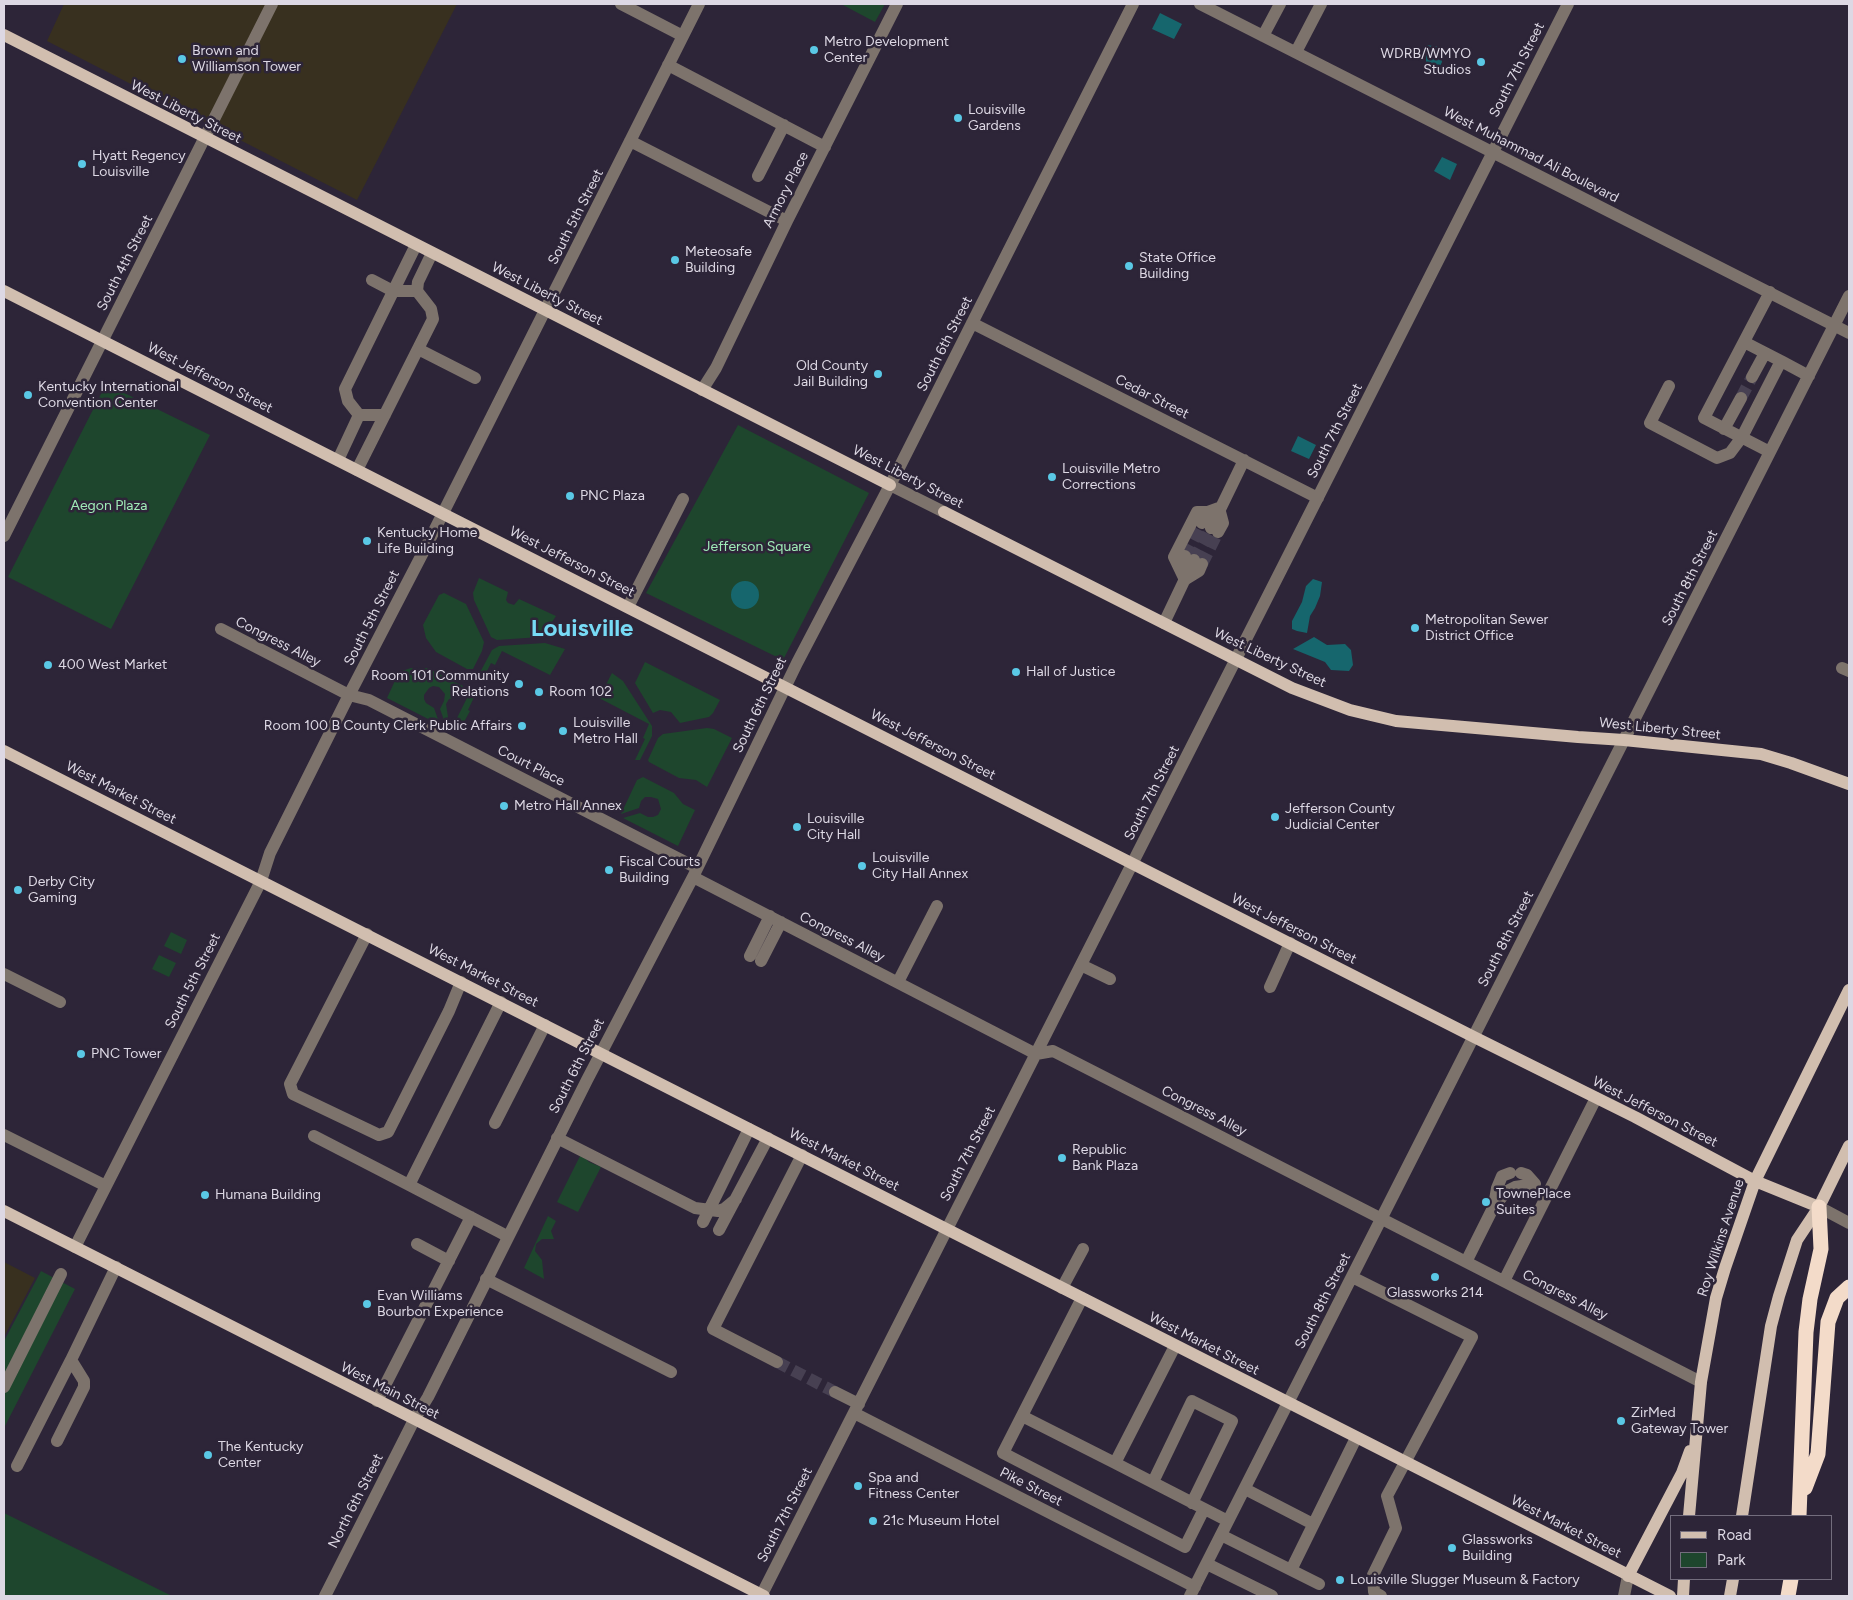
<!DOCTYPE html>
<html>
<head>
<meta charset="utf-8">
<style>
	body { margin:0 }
	#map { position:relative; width:1853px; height:1600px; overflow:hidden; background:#2d2538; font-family:Figtree,sans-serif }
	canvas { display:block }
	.frame { position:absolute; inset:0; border:5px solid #ddd8e4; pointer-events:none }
	.legend { position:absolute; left:1670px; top:1515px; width:162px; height:65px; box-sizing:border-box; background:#2d2538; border:1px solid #736d7d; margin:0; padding:6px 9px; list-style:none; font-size:15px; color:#ddd8e4 }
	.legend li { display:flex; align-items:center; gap:10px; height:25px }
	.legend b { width:25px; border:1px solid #736d7d }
</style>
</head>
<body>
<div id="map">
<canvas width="1853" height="1600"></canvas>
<div class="frame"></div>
<ul class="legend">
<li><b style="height:6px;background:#d1beaf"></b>Road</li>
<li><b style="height:14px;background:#1e462d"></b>Park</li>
</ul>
</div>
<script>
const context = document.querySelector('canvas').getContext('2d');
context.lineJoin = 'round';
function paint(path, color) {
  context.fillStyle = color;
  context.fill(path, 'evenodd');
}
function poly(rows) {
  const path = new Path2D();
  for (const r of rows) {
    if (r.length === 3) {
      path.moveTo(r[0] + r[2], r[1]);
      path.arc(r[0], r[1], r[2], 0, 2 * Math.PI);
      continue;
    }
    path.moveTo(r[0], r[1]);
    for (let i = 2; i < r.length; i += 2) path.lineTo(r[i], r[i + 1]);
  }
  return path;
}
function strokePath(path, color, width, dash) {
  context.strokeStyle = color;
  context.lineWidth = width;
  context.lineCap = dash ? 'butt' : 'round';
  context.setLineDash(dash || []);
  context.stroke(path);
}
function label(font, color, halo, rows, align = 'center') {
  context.font = font + ' Figtree,sans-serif';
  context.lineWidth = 5;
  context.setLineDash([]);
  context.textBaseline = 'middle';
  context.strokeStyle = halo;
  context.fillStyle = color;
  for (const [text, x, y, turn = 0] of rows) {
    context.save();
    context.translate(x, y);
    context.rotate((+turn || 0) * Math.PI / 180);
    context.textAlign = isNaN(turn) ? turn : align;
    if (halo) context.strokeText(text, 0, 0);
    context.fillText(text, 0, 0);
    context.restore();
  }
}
const commercial = poly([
	[64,4,457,4,357,200,47,41],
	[4,1262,35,1278,4,1337]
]);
const green = poly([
	[841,4,885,4,875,22],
	[106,384,210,435,111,629,8,577],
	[738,425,869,493,783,660,646,593],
	[479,578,508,592,506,600,508,603,514,605,519,599,556,616,544,634,540,637,497,640,491,637,474,600,473,593],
	[444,593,466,604,484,642,482,651,473,669,467,669,436,652,426,638,423,625,439,595],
	[545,643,565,649,550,675,502,651,495,665,491,663,482,681,477,678,492,650,499,646],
	[645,662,720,700,713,713,709,717,680,723,671,712,660,710,653,713,635,683],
	[411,668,420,669,427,668,463,686,460,696,449,699,446,704,448,717,445,723,440,709,444,701,445,694,439,687,433,686,429,688,424,695,424,699,426,703,434,708,440,725,387,698,399,672],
	[612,673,623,681,652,726,652,736,640,760,635,760,645,739,643,738,649,724,599,698],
	[472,688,477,691,468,710,470,711,464,722,457,718],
	[707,728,714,729,732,738,707,787,696,780,679,778,649,762,648,760,658,738,663,734],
	[643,777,674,793,683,804,695,810,678,846,623,818,640,813,648,817,653,817,658,815,661,809,658,799,651,797,645,797,641,801,639,808,621,814,637,780],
	[171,932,187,940,181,954,164,946],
	[159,955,176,963,169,977,152,969],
	[581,1154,589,1162,601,1167,578,1212,557,1202],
	[548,1216,556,1221,551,1231,554,1239,542,1239,536,1244,535,1251,542,1260,544,1279,524,1268],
	[41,1271,75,1289,4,1428,4,1341],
	[4,1513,172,1596,4,1596]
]);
const water = poly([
	[1160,13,1182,24,1174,39,1152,29],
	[1426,45,1440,47,1442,62,1437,72,1426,65],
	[1442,157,1457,164,1450,180,1434,171],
	[1298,436,1316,445,1309,459,1291,451],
	[1313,579,1322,582,1320,596,1315,608,1310,616,1307,633,1297,631,1292,629,1292,621,1302,602,1306,586],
	[745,595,14],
	[1314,637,1327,645,1345,644,1351,650,1353,665,1349,671,1331,670,1325,662,1293,649]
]);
const minorTunnel = poly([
	[1741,398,1752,377],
	[1185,556,1202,523],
	[1194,560,1211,528],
	[1202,564,1218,532],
	[777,1362,835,1392]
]);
const minor = poly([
	[621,4,683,36],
	[1200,4,1849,333],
	[1263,36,1280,4],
	[1296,52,1321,4],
	[668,65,825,147],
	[630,141,787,221],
	[758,176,784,125],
	[372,280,393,291,417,291],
	[1770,292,1704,418,1770,452],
	[972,323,1318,498],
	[1744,342,1781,361],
	[418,349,475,378],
	[1752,377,1765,353],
	[1669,386,1650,423,1717,458,1730,453,1742,437,1781,361,1809,376],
	[702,390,716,368,787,221,897,4],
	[359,415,385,415],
	[1724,429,1741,398],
	[338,460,359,415,348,401,345,389,416,245],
	[357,470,433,319,431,309,417,291,418,282,432,253],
	[890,485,944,512],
	[1202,523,1208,512,1219,508,1223,523,1218,532],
	[1211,528,1244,460],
	[4,536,272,4],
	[1184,575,1182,564,1185,556],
	[1186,579,1199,571,1202,564],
	[1185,580,1174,557,1197,512,1208,512],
	[628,607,683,499],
	[1164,623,1194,560],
	[221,629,349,695,369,700,697,868],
	[1842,668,1849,671],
	[693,877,1036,1054,1053,1051,1059,1054,1701,1382],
	[367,934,290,1084,293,1094,379,1135,388,1132,449,1011,461,982],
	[750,956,770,916],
	[761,961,781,922],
	[1081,965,1110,979],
	[4,974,60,1002],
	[898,982,937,906],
	[1270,987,1290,943],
	[495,1123,545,1025],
	[4,1135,106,1186],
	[314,1136,409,1185,501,1002],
	[557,1138,695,1208,718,1211,724,1209,736,1199],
	[1510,1173,1502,1176,1497,1188,1494,1206,1507,1191,1515,1187,1535,1184,1527,1175,1521,1173],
	[409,1185,507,1236],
	[1819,1207,1849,1223],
	[703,1222,749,1129],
	[719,1230,768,1138],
	[417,1244,449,1261],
	[75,1247,261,881,270,853,347,699,430,539,699,4],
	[1466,1262,1494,1206],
	[1352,1277,1472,1337,1387,1496,1396,1528,1373,1575,1374,1592,1381,1596],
	[486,1279,671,1372],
	[1504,1281,1596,1098],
	[1062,1288,1083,1249],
	[1082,1298,1003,1453,1185,1547,1204,1509],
	[777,1362,713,1329,802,1155],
	[4,1387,61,1274],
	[835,1392,859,1404],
	[377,1401,471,1217],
	[854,1413,1195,1587],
	[1022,1416,1115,1463,1175,1346],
	[57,1441,84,1387,84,1381,71,1360,116,1267],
	[1115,1463,1228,1521],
	[17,1466,71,1360],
	[1153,1482,1192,1401,1232,1421,1192,1503],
	[1245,1489,1313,1524],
	[1221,1535,1291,1570],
	[1207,1564,1272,1596],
	[1319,1584,1291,1570,1356,1438],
	[325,1596,414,1420,428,1397,587,1080,693,877,797,663,900,466,1133,4],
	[761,1596,1568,4],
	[1190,1596,1849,296],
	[1624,1596,1628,1576]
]);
const major = poly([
	[4,35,890,485],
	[4,291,1474,1037,1635,1117,1755,1181,1819,1207],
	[944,512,1292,688,1350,710,1396,721,1578,737,1624,740,1761,754,1791,763,1849,784],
	[4,751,1670,1596],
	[4,1211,764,1596],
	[1689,1516,1701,1382,1716,1298,1725,1268,1755,1181,1849,990],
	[1742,1516,1771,1326,1779,1296,1797,1240,1819,1207,1849,1146],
	[1628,1576,1682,1473,1690,1451],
	[1683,1596,1684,1579],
	[1730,1596,1733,1579]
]);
const highway = poly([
	[1805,1488,1818,1454,1828,1322,1837,1298,1849,1287],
	[1799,1516,1806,1332,1810,1299,1821,1249,1819,1207],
	[1788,1596,1791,1579]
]);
const markers = [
	[814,50,5,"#5ac8e5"],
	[182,59,5,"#5ac8e5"],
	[1481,62,5,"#5ac8e5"],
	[958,118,5,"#5ac8e5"],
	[82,164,5,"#5ac8e5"],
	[675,260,5,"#5ac8e5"],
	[1129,266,5,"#5ac8e5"],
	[878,374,5,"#5ac8e5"],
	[28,395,5,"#5ac8e5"],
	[1052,477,5,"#5ac8e5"],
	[570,496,5,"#5ac8e5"],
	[367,541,5,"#5ac8e5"],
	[1415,628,5,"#5ac8e5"],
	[48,665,5,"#5ac8e5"],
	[1016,672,5,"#5ac8e5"],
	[519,684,5,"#5ac8e5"],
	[539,692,5,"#5ac8e5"],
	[522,726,5,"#5ac8e5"],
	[563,731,5,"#5ac8e5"],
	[504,806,5,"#5ac8e5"],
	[1275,817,5,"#5ac8e5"],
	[797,827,5,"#5ac8e5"],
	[862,866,5,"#5ac8e5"],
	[609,870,5,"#5ac8e5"],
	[18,890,5,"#5ac8e5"],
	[81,1054,5,"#5ac8e5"],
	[1062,1158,5,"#5ac8e5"],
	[205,1195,5,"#5ac8e5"],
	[1486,1202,5,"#5ac8e5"],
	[1435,1277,5,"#5ac8e5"],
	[367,1304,5,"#5ac8e5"],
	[1621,1421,5,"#5ac8e5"],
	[208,1455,5,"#5ac8e5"],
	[858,1486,5,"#5ac8e5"],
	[873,1521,5,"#5ac8e5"],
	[1452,1548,5,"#5ac8e5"],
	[1340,1580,5,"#5ac8e5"]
];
const poiNames = [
	["Metro Development",824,42],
	["Center",824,58],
	["Brown and",192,51],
	["Williamson Tower",192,67],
	["WDRB/WMYO",1471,54,"right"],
	["Studios",1471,70,"right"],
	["Louisville",968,110],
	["Gardens",968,126],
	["Hyatt Regency",92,156],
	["Louisville",92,172],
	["Meteosafe",685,252],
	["Building",685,268],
	["State Office",1139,258],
	["Building",1139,274],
	["Old County",868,366,"right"],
	["Jail Building",868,382,"right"],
	["Kentucky International",38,387],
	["Convention Center",38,403],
	["Louisville Metro",1062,469],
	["Corrections",1062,485],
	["PNC Plaza",580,496],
	["Kentucky Home",377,533],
	["Life Building",377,549],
	["Metropolitan Sewer",1425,620],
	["District Office",1425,636],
	["400 West Market",58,665],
	["Hall of Justice",1026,672],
	["Room 101 Community",509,676,"right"],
	["Relations",509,692,"right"],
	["Room 102",549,692],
	["Louisville",573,723],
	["Metro Hall",573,739],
	["Room 100 B County Clerk Public Affairs",512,726,"right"],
	["Metro Hall Annex",514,806],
	["Jefferson County",1285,809],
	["Judicial Center",1285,825],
	["Louisville",807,819],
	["City Hall",807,835],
	["Louisville",872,858],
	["City Hall Annex",872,874],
	["Fiscal Courts",619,862],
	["Building",619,878],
	["Derby City",28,882],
	["Gaming",28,898],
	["PNC Tower",91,1054],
	["Republic",1072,1150],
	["Bank Plaza",1072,1166],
	["TownePlace",1496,1194],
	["Suites",1496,1210],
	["Humana Building",215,1195],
	["Glassworks 214",1435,1293,"center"],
	["Evan Williams",377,1296],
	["Bourbon Experience",377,1312],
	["ZirMed",1631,1413],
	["Gateway Tower",1631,1429],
	["The Kentucky",218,1447],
	["Center",218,1463],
	["Spa and",868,1478],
	["Fitness Center",868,1494],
	["21c Museum Hotel",883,1521],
	["Glassworks",1462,1540],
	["Building",1462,1556],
	["Louisville Slugger Museum & Factory",1350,1580]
];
const streetNames = [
	["South 7th Street",1517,70,-63],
	["West Liberty Street",186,112,27],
	["West Muhammad Ali Boulevard",1531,155,27],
	["Armory Place",786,190,-63],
	["South 5th Street",576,217,-63],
	["South 4th Street",125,263,-63],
	["West Liberty Street",547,294,27],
	["South 6th Street",945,344,-63],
	["West Jefferson Street",210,378,27],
	["Cedar Street",1152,397,27],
	["South 7th Street",1335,431,-63],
	["West Liberty Street",908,477,27],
	["West Jefferson Street",572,562,27],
	["South 8th Street",1690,578,-63],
	["South 5th Street",372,618,-63],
	["Congress Alley",278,642,27],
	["West Liberty Street",1270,658,25],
	["South 6th Street",760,705,-64],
	["West Liberty Street",1660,729,6],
	["West Jefferson Street",933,745,27],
	["Court Place",531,766,27],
	["West Market Street",121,793,27],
	["South 7th Street",1152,793,-63],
	["West Jefferson Street",1294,929,27],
	["Congress Alley",842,937,27],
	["South 8th Street",1506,939,-63],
	["West Market Street",483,976,27],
	["South 5th Street",193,981,-63],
	["South 6th Street",577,1066,-63],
	["Congress Alley",1204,1111,27],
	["West Jefferson Street",1655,1112,27],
	["South 7th Street",968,1154,-63],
	["West Market Street",844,1160,27],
	["Roy Wilkins Avenue",1721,1238,-72],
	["Congress Alley",1565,1295,27],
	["South 8th Street",1323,1301,-63],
	["West Market Street",1204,1344,27],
	["West Main Street",390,1391,27],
	["Pike Street",1031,1487,27],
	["North 6th Street",356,1501,-63],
	["South 7th Street",785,1515,-63],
	["West Market Street",1566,1527,27]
];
const parkNames = [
	["Aegon Plaza",109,506],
	["Jefferson Square",757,547]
];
const townNames = [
	["Louisville",582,629]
];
paint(commercial, '#38301f');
paint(green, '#1e462d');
paint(water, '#16666d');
strokePath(minorTunnel, '#474052', 12, [12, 6]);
strokePath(minor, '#7d736c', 12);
strokePath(major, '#d1beaf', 12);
strokePath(highway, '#f3dbc9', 15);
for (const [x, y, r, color] of markers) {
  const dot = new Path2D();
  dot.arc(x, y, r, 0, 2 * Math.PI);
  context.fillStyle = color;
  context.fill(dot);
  strokePath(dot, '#2d2538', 2);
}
label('14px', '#ddd8e4', '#2d2538', poiNames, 'left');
label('14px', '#ddd8e4', '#2d2538', streetNames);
label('14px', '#9febb7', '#2d2538', parkNames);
label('bold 24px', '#77daf5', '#2d2538', townNames);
</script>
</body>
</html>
